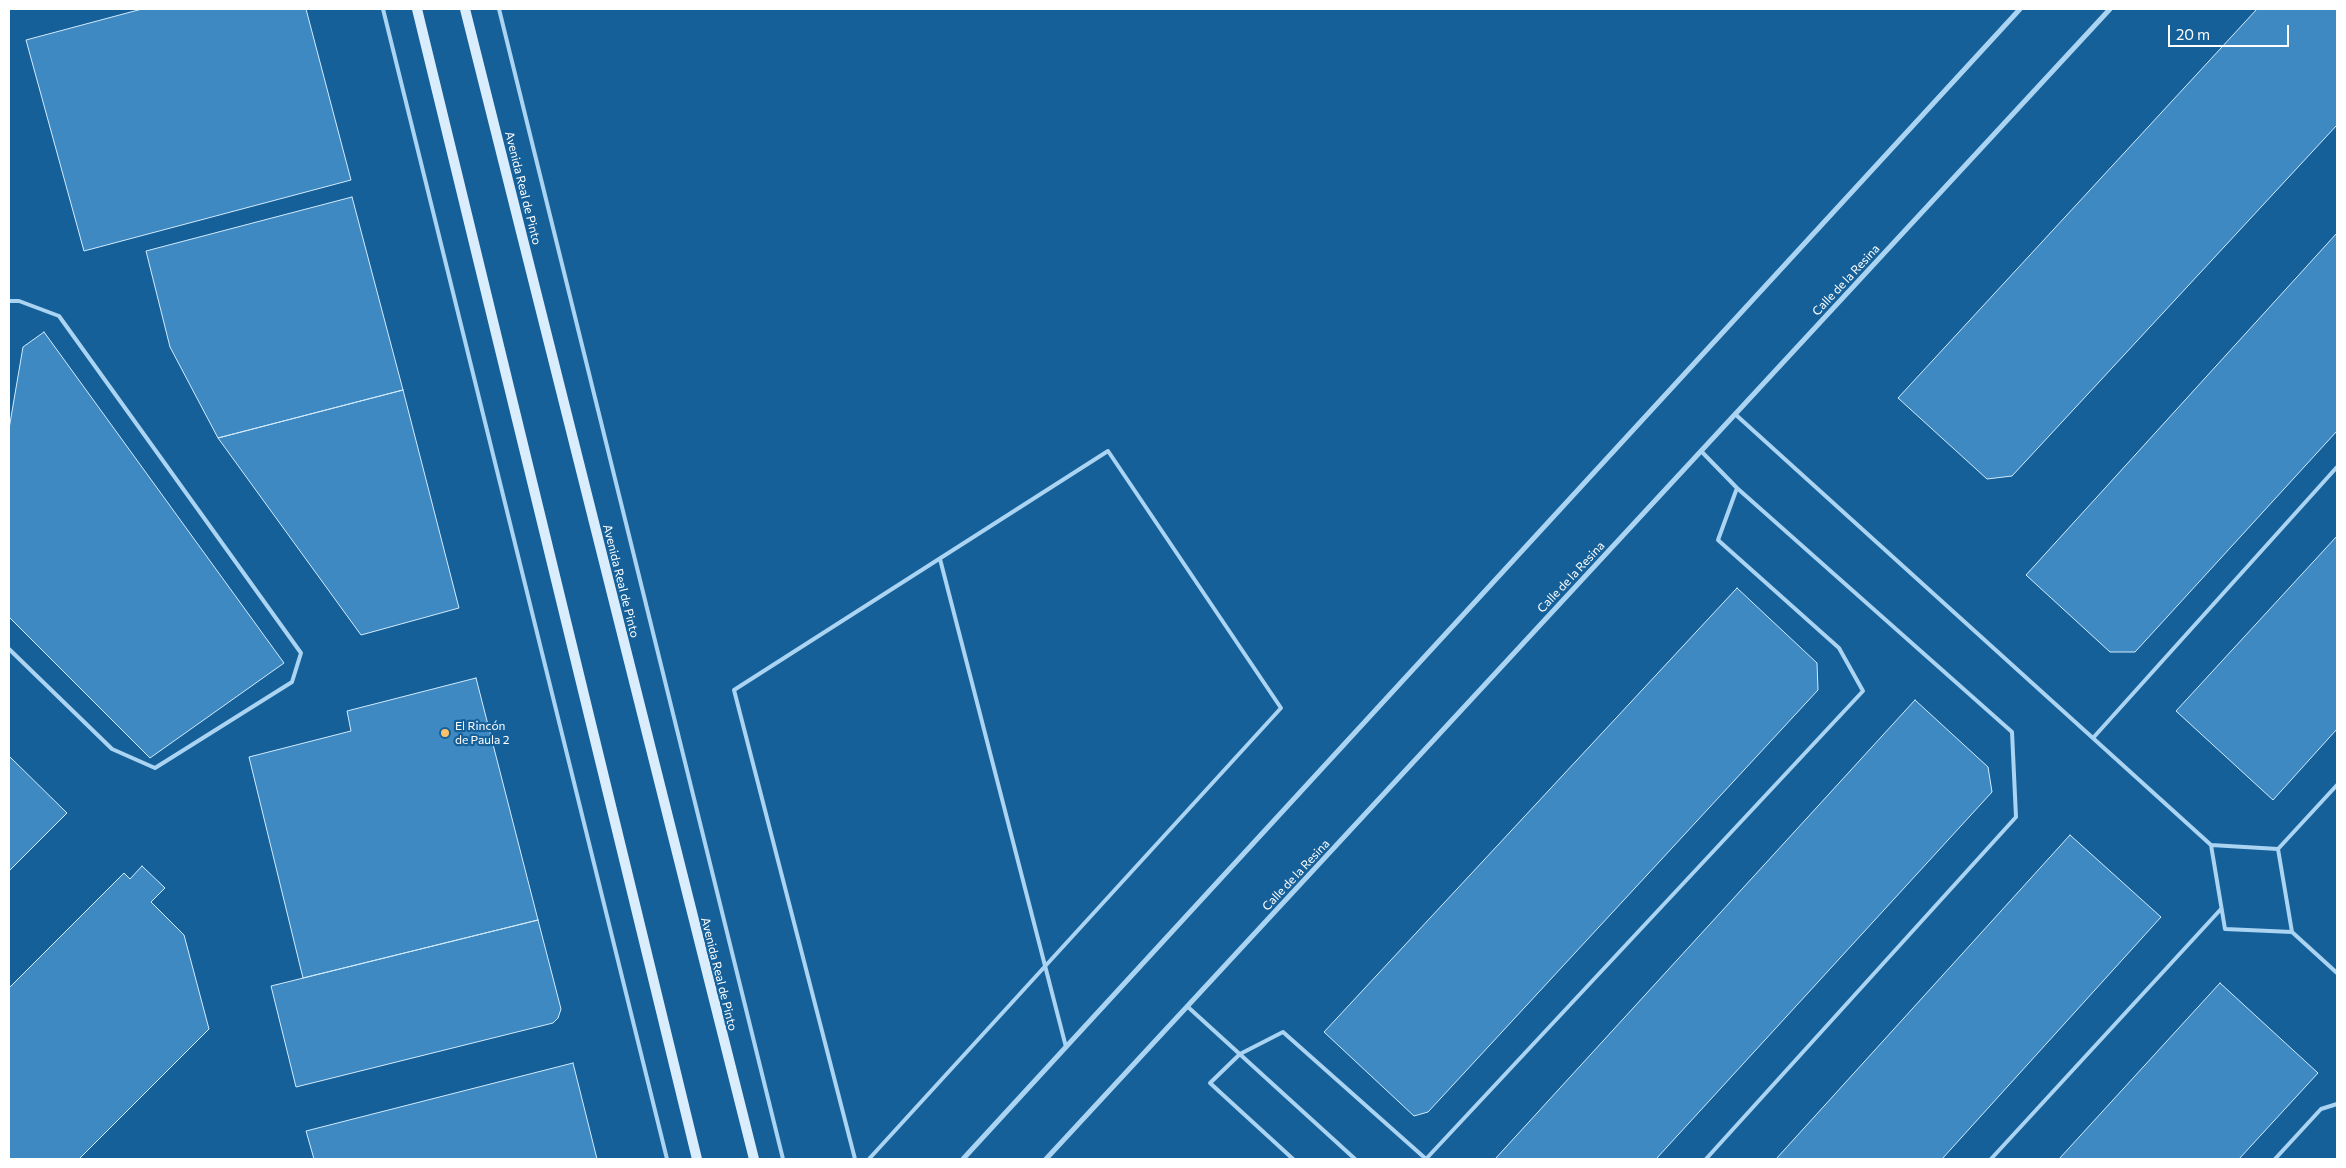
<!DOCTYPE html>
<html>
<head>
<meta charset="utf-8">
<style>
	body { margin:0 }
	#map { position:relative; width:2346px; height:1168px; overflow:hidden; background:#16609a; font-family:Commissioner,sans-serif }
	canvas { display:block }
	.frame { position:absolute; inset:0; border:10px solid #fff; pointer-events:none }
	.scale { position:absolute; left:2168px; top:25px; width:121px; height:22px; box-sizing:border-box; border:2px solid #fff; border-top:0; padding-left:6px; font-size:15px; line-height:18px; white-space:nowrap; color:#fff; -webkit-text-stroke:4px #16609a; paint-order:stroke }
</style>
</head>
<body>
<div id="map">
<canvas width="2346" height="1168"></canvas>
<div class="frame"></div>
<div class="scale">20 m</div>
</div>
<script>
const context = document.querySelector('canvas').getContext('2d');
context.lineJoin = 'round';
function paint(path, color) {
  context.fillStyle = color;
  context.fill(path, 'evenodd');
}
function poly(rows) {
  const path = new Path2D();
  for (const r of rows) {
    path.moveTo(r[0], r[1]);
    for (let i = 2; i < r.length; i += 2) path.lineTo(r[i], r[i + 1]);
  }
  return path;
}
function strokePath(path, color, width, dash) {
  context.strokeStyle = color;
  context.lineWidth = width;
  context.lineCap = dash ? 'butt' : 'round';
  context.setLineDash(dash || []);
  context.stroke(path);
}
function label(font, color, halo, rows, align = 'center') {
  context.font = font + ' Commissioner,sans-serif';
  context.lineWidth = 4.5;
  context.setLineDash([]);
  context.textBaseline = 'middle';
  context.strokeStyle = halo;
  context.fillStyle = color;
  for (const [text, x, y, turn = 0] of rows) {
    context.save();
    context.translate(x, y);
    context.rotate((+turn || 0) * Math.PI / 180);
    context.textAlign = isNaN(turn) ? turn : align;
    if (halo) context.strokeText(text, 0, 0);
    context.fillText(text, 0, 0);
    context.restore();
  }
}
const building = poly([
	[142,9,306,9,351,180,84,251,26,40,142,9],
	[2257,9,2337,9,2337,125,2012,476,1987,479,1898,398,2257,9],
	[352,197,403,390,218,438,170,347,146,251,352,197],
	[2337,233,2337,431,2135,652,2110,652,2026,575,2337,233],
	[44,332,284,663,150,758,9,617,9,429,23,347,44,332],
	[403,390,459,608,361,635,218,438,403,390],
	[2337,536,2337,729,2273,800,2176,711,2337,536],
	[1737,588,1817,663,1818,690,1428,1112,1414,1116,1324,1032,1737,588],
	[476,678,538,920,303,978,249,757,351,731,347,711,476,678],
	[1915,700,1988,767,1992,792,1656,1159,1495,1159,1915,700],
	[9,756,67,813,9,871,9,756],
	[2070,835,2161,917,1942,1159,1776,1159,2070,835],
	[142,866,165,888,151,902,184,935,209,1029,79,1159,9,1159,9,988,124,873,130,879,142,866],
	[538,920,561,1009,558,1018,553,1023,296,1087,271,986,538,920],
	[2220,983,2318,1073,2239,1159,2059,1159,2220,983],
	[573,1063,597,1159,314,1159,306,1131,573,1063]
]);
const service = poly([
	[383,9,667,1159],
	[499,9,783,1159],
	[9,301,19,301,59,316,301,653,292,682,155,768,112,749,9,649],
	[1735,414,2211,845,2225,929,2292,932,2337,973],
	[1701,451,1737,488,2012,732,2016,817,1706,1159],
	[940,559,1066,1047],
	[2093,738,2337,467],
	[2211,845,2278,849,2292,932],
	[2278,849,2337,785],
	[1188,1007,1355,1159],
	[855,1159,734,690,1108,451,1281,708,869,1159],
	[1293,1159,1210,1083,1240,1054,1283,1032,1426,1159,1863,691,1839,648,1718,540,1737,488],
	[1991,1159,2221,909],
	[2275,1159,2321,1109,2337,1104]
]);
const minor = poly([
	[963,1159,2020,9],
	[1046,1159,2110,9]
]);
const secondary = poly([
	[417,9,697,1159],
	[465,9,754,1159]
]);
const markers = [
	[445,733,5,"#ffc26c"]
];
const streetNames = [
	["Avenida Real de Pinto",523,188,76],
	["Calle de la Resina",1846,280,-47],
	["Calle de la Resina",1571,577,-47],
	["Avenida Real de Pinto",621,581,76],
	["Calle de la Resina",1296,875,-47],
	["Avenida Real de Pinto",719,974,76]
];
const poiNames = [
	["El Rincón",455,726],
	["de Paula 2",455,740]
];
paint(building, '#3e89c1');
strokePath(building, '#d2ebfd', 1);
strokePath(service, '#aad4f2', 4);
strokePath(minor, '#aad4f2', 5);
strokePath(secondary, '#daedfc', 10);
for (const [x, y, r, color] of markers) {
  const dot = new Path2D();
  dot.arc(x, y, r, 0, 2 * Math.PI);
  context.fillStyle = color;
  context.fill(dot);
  strokePath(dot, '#16609a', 2);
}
label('12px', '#fff', '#16609a', streetNames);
label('12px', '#fff', '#16609a', poiNames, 'left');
</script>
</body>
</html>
